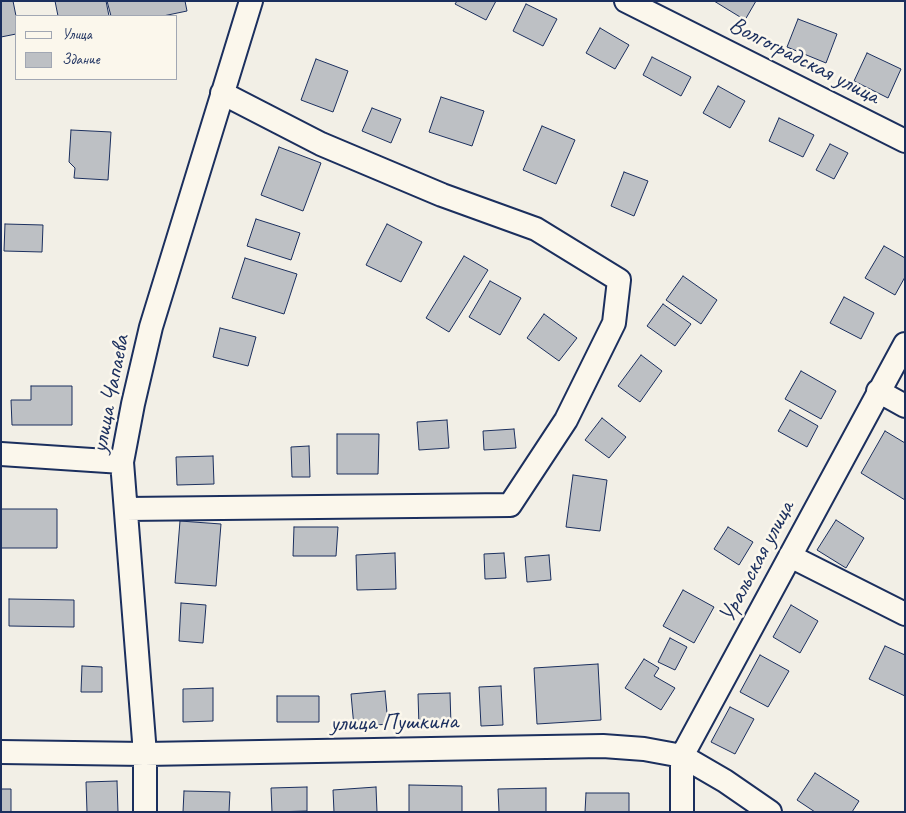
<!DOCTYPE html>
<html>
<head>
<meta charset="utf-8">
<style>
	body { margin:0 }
	#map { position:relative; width:906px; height:813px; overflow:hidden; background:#f2efe6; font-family:Caveat,sans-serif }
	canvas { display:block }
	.frame { position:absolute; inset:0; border:2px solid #1b2f5e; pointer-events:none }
	.legend { position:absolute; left:15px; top:15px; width:162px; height:65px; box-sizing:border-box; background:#fbf7ec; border:1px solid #a1a7b3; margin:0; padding:6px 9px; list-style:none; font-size:15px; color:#1b2f5e }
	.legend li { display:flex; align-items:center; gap:10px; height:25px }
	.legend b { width:25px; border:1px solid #a1a7b3 }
</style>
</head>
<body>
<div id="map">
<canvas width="906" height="813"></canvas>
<div class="frame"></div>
<ul class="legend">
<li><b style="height:6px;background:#fbf7ec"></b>Улица</li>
<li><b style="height:14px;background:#bdc0c4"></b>Здание</li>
</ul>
</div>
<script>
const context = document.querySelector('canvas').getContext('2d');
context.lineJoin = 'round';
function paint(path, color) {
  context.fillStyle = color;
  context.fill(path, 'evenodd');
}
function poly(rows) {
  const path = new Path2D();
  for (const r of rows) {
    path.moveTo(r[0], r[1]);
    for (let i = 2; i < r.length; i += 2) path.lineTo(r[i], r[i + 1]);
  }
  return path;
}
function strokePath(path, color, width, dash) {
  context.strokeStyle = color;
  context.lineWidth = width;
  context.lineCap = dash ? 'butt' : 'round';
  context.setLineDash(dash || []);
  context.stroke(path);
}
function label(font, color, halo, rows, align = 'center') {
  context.font = font + ' Caveat,sans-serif';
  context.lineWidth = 5;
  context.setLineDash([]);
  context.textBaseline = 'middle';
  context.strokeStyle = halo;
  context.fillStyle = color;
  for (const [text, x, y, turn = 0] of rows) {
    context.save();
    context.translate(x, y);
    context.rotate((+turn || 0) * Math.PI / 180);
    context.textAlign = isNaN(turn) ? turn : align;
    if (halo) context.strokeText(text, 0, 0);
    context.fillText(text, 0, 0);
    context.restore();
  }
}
const building = poly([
	[1,1,13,1,16,16,16,34,1,37,1,1],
	[55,1,106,1,109,16,58,16,55,1],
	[107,1,185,1,187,11,163,16,111,16,107,1],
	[457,1,496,1,486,20,455,4,457,1],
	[714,1,756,1,745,20,714,1],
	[526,4,557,19,543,46,513,31,526,4],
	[798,19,837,34,826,63,787,47,798,19],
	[600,28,629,45,615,69,586,53,600,28],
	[867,53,901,69,888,98,854,81,867,53],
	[652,57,691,77,681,96,643,75,652,57],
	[316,59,348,71,333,112,301,100,316,59],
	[718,86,745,101,730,128,703,113,718,86],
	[441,97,484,111,472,146,429,132,441,97],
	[372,108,401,119,391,143,362,131,372,108],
	[779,118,814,135,803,157,769,141,779,118],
	[542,126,575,140,556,184,523,170,542,126],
	[71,130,111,132,108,180,74,178,75,168,69,162,71,130],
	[830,144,848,153,834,179,816,170,830,144],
	[279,147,321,163,303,211,261,195,279,147],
	[624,172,648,181,634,216,611,206,624,172],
	[256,219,300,233,291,260,247,246,256,219],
	[5,224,43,225,42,252,4,251,5,224],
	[387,224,422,242,401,282,366,265,387,224],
	[884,246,905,258,905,277,895,295,865,278,884,246],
	[464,256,488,270,449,332,426,318,464,256],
	[245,258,297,274,284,314,232,298,245,258],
	[683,276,717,300,701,324,666,300,683,276],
	[490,281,521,298,500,335,469,317,490,281],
	[844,297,874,313,861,339,830,323,844,297],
	[663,304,691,324,675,346,647,326,663,304],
	[544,314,577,338,559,361,527,338,544,314],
	[220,328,256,337,248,366,213,357,220,328],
	[641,355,662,371,640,402,618,386,641,355],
	[801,371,836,391,821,419,785,399,801,371],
	[31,386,72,386,72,425,12,425,11,400,31,400,31,386],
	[790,410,818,426,807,447,778,431,790,410],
	[602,418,626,437,609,458,585,440,602,418],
	[447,420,449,448,419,450,417,422,447,420],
	[514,429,516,448,484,450,483,431,514,429],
	[885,431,905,443,905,500,861,473,885,431],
	[337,434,379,434,378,474,337,474,337,434],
	[309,446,310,477,292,477,291,447,309,446],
	[213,456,214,484,177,485,176,457,213,456],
	[573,475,607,480,600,531,566,527,573,475],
	[1,509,57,509,57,548,1,548,1,509],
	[836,520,864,538,846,568,817,550,836,520],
	[180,521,221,524,216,586,175,583,180,521],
	[294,527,338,527,336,556,293,556,294,527],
	[728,527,753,542,739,565,714,549,728,527],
	[395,553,396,589,357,590,356,555,395,553],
	[504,553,506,578,485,579,484,554,504,553],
	[549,555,551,580,527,582,525,557,549,555],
	[683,590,714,607,694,643,663,626,683,590],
	[9,599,74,600,74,627,9,626,9,599],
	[181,603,206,605,203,643,179,641,181,603],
	[791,605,818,621,800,653,773,637,791,605],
	[670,638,687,647,675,670,658,662,670,638],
	[885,646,905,655,905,696,869,679,885,646],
	[760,655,789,671,768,707,740,692,760,655],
	[644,659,659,668,654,676,675,688,661,710,625,688,644,659],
	[598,664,601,720,537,724,534,668,598,664],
	[82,666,102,667,102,692,81,692,82,666],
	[501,686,503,725,481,726,479,687,501,686],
	[213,688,213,721,183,722,183,689,213,688],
	[385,691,388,724,354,727,351,694,385,691],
	[450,693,451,725,419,727,418,694,450,693],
	[277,696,319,696,319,722,277,722,277,696],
	[730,707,754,719,735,754,711,742,730,707],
	[815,773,859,801,852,812,815,812,797,800,815,773],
	[117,781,118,812,87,812,86,782,117,781],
	[409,785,462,786,462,812,409,812,409,785],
	[307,787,307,811,272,812,271,788,307,787],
	[376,787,377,812,334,812,333,790,376,787],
	[546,788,546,812,499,812,498,789,546,788],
	[1,789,11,789,11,812,1,812,1,789],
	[184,791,230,792,229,812,183,812,184,791],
	[586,793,629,793,629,812,585,812,586,793]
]);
const minor = poly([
	[626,1,905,141],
	[878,391,905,406],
	[1,454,122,462],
	[126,509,510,505,566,420,614,323,619,280,536,229,442,195,321,144,222,93],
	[790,556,905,614],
	[1,752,145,754,603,746,644,749,682,756,725,781,770,812],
	[145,812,145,754,122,462,133,404,151,327,251,1],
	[682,812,682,756,905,344]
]);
const streetNames = [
	["Волгоградская улица",804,61,27],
	["улица Чапаева",111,394,-79],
	["Уральская улица",757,562,-62],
	["улица Пушкина",394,723,-1]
];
paint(building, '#bdc0c4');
strokePath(building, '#1b2f5e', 1);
strokePath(minor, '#1b2f5e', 26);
strokePath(minor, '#fbf7ec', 22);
label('24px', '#1b2f5e', '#fbf7ec', streetNames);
</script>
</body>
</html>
